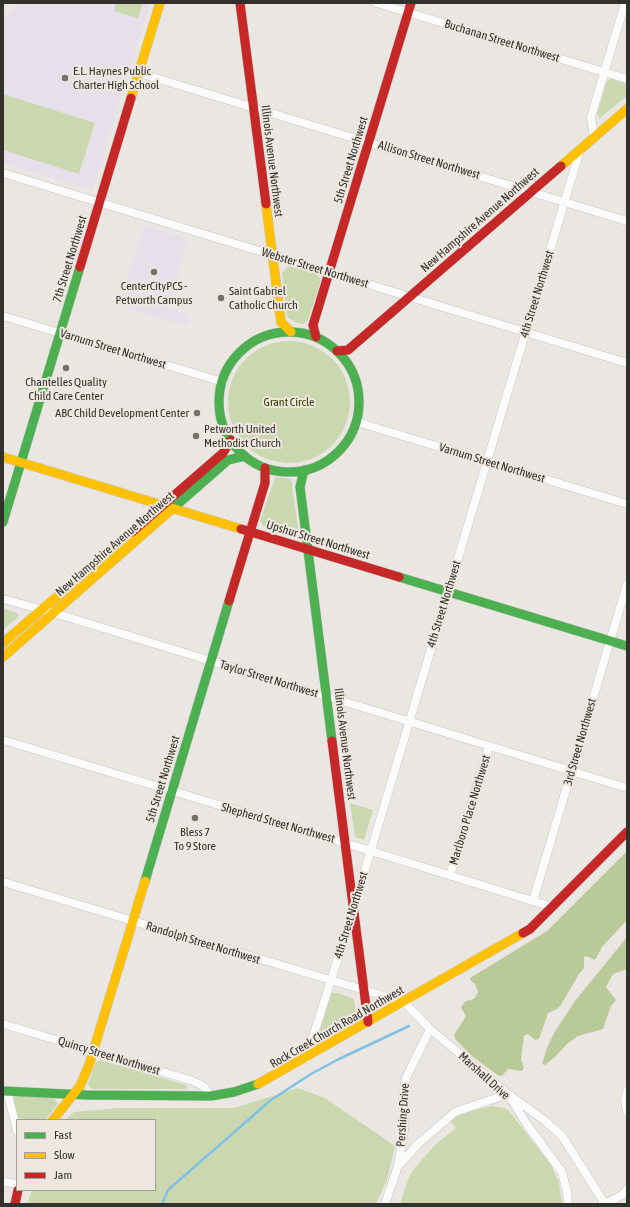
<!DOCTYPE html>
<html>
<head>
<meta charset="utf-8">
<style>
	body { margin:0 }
	#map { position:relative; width:630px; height:1207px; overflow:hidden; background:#eae7e2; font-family:"Asap Condensed",sans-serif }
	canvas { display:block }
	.frame { position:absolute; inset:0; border:4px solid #33312d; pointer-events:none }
	.legend { position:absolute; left:16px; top:1119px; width:140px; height:72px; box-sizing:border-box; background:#eee7df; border:1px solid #a39e98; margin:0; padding:5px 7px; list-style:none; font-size:12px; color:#33312d }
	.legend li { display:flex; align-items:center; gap:8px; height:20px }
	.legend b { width:20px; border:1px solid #a39e98 }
</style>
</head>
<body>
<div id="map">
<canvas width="630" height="1207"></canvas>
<div class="frame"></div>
<ul class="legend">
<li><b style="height:5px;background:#4caf50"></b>Fast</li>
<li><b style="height:5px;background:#ffc107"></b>Slow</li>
<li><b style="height:5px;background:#c62828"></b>Jam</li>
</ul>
</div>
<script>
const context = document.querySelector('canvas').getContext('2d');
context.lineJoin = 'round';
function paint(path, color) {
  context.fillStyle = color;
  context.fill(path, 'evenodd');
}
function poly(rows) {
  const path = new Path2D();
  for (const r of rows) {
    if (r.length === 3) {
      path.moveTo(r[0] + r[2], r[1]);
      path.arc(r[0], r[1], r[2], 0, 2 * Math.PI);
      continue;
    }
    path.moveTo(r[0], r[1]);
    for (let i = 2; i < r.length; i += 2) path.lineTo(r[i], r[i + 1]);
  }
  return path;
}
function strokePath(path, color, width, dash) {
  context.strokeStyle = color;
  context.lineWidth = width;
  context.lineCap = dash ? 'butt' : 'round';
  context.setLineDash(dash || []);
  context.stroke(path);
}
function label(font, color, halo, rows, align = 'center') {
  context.font = font + ' "Asap Condensed",sans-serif';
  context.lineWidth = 4;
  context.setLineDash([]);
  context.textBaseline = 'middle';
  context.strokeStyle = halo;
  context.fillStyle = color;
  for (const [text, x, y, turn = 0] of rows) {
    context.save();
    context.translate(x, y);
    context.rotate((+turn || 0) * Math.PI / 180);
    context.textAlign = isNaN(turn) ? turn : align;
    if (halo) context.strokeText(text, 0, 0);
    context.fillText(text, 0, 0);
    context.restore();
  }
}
const education = poly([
	[20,3,150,3,93,190,3,164,3,18],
	[144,225,188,239,169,308,190,315,187,326,119,306]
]);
const green = poly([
	[116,3,143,3,138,18,114,11],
	[611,79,627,84,627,96,600,118,597,114,607,81],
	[3,94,95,123,79,174,3,150],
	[288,266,317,274,321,280,308,320,303,324,297,323,287,317,282,273],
	[289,402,61],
	[275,477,291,479,299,534,296,537,263,526,260,521],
	[3,608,18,614,17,618,3,630],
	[350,803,373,810,364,840,355,837],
	[331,993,339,993,354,999,356,1015,355,1021,327,1037,320,1031],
	[100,1060,186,1085,187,1088,185,1089,93,1089,89,1087,88,1083,96,1062],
	[298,1088,325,1098,395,1146,387,1180,376,1204,27,1204,32,1190,155,1190,155,1120,65,1120,74,1112,118,1108,234,1108],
	[16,1096,54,1098,58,1104,45,1120,18,1120,13,1099],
	[492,1106,505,1108,510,1112,551,1165,559,1182,562,1204,400,1204,408,1179,413,1170,436,1144,456,1128,450,1121,462,1113]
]);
const forest = poly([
	[627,851,627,920,602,947,595,960,586,956,584,957,584,968,579,974,561,1005,557,1009,548,1013,539,1039,535,1040,528,1034,524,1036,521,1059,524,1068,522,1071,508,1069,502,1076,499,1076,473,1057,456,1040,454,1035,466,1016,461,1008,463,1004,466,1001,474,999,478,992,475,984,471,981,470,978,547,931],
	[627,937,627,969,613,974,606,987,616,1000,611,1006,603,1029,578,1036,567,1044,555,1057,545,1065,542,1064,547,1048,554,1033,575,1001]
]);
const stream = poly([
	[162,1204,168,1190,271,1100,311,1074,339,1059,409,1026]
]);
const street = poly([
	[377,3,627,79],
	[139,73,627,221],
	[594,137,591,117,625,3],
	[3,173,627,363],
	[3,316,223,382],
	[357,422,627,504],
	[3,599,54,613,627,788],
	[3,740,345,843,552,907],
	[450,875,489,746],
	[3,882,404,1002,430,1029,508,1094,528,1126,562,1172,567,1192,568,1204],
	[533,901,627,584],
	[3,1024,193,1081,203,1086,211,1096],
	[306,1059,354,907,580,150],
	[7,1091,17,1131],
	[627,1091,625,1100,627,1111],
	[398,1166,418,1144,455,1112,508,1094,544,1120,562,1136,605,1204,622,1195,627,1189],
	[3,1182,17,1184],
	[385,1204,398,1166,404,1131,403,1096,406,1078,430,1029]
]);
const fast = poly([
	[289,402,70],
	[304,470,300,487,332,741],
	[171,510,228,460,245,456],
	[3,522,80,267],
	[399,577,627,646],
	[145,881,229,601],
	[3,1091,87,1095,211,1096,234,1092,258,1084]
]);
const slow = poly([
	[131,98,160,3],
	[561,166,627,109],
	[266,204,281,322,291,332],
	[3,457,241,529],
	[3,643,132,532],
	[3,657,171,510],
	[258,1084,523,933],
	[53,1120,80,1086,89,1065,145,881]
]);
const jam = poly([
	[240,3,266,204],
	[80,267,131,98],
	[316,337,313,325,411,3],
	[337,351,348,350,561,166],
	[241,529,399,577],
	[132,532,223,453,231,440],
	[229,601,265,483,265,468],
	[332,741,368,1022],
	[523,933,530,929,627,832],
	[15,1204,18,1190]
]);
const markers = [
	[65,78,4,"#73716c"],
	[154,272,4,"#73716c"],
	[221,298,4,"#73716c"],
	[66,368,4,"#73716c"],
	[197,413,4,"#73716c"],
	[196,436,4,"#73716c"],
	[195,818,4,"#73716c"]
];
const streetNames = [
	["Buchanan Street Northwest",502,41,17],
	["5th Street Northwest",351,160,-73],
	["Allison Street Northwest",429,160,17],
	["Illinois Avenue Northwest",272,161,83],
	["New Hampshire Avenue Northwest",480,220,-41],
	["7th Street Northwest",70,259,-73],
	["Webster Street Northwest",315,268,17],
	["4th Street Northwest",537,294,-73],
	["Varnum Street Northwest",113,349,17],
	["Varnum Street Northwest",492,463,17],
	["Upshur Street Northwest",318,540,17],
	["New Hampshire Avenue Northwest",115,544,-41],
	["4th Street Northwest",444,604,-73],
	["Taylor Street Northwest",269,679,17],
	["3rd Street Northwest",580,742,-74],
	["Illinois Avenue Northwest",345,744,83],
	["5th Street Northwest",163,779,-73],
	["Marlboro Place Northwest",470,810,-73],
	["Shepherd Street Northwest",278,823,16],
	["4th Street Northwest",351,915,-73],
	["Randolph Street Northwest",203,943,17],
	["Rock Creek Church Road Northwest",337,1027,-30],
	["Quincy Street Northwest",109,1056,17],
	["Marshall Drive",484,1076,42],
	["Pershing Drive",403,1115,-86]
];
const poiNames = [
	["E.L. Haynes Public",73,71],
	["Charter High School",73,85],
	["CenterCityPCS -",154,286,"center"],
	["Petworth Campus",154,300,"center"],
	["Saint Gabriel",229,291],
	["Catholic Church",229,305],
	["Chantelles Quality",66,382,"center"],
	["Child Care Center",66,396,"center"],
	["ABC Child Development Center",189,413,"right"],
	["Petworth United",204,429],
	["Methodist Church",204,443],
	["Bless 7",195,832,"center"],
	["To 9 Store",195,846,"center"]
];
const parkNames = [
	["Grant Circle",289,402]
];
paint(education, '#e6e0ea');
paint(green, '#cbd8af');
paint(forest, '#bac998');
strokePath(stream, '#81c0e4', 2.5);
strokePath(street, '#c7c4c1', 9);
strokePath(fast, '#c7c4c1', 10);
strokePath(slow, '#c7c4c1', 10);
strokePath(jam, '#c7c4c1', 10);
strokePath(street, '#fcfbfb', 8);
strokePath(fast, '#4caf50', 9);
strokePath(slow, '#ffc107', 9);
strokePath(jam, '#c62828', 9);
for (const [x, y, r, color] of markers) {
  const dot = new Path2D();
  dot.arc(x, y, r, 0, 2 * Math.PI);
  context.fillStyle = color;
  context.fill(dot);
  strokePath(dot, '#eee7df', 1.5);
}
label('12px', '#33312d', '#eee7df', streetNames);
label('12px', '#33312d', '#eee7df', poiNames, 'left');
label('12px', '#2e4000', '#eee7df', parkNames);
</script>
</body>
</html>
